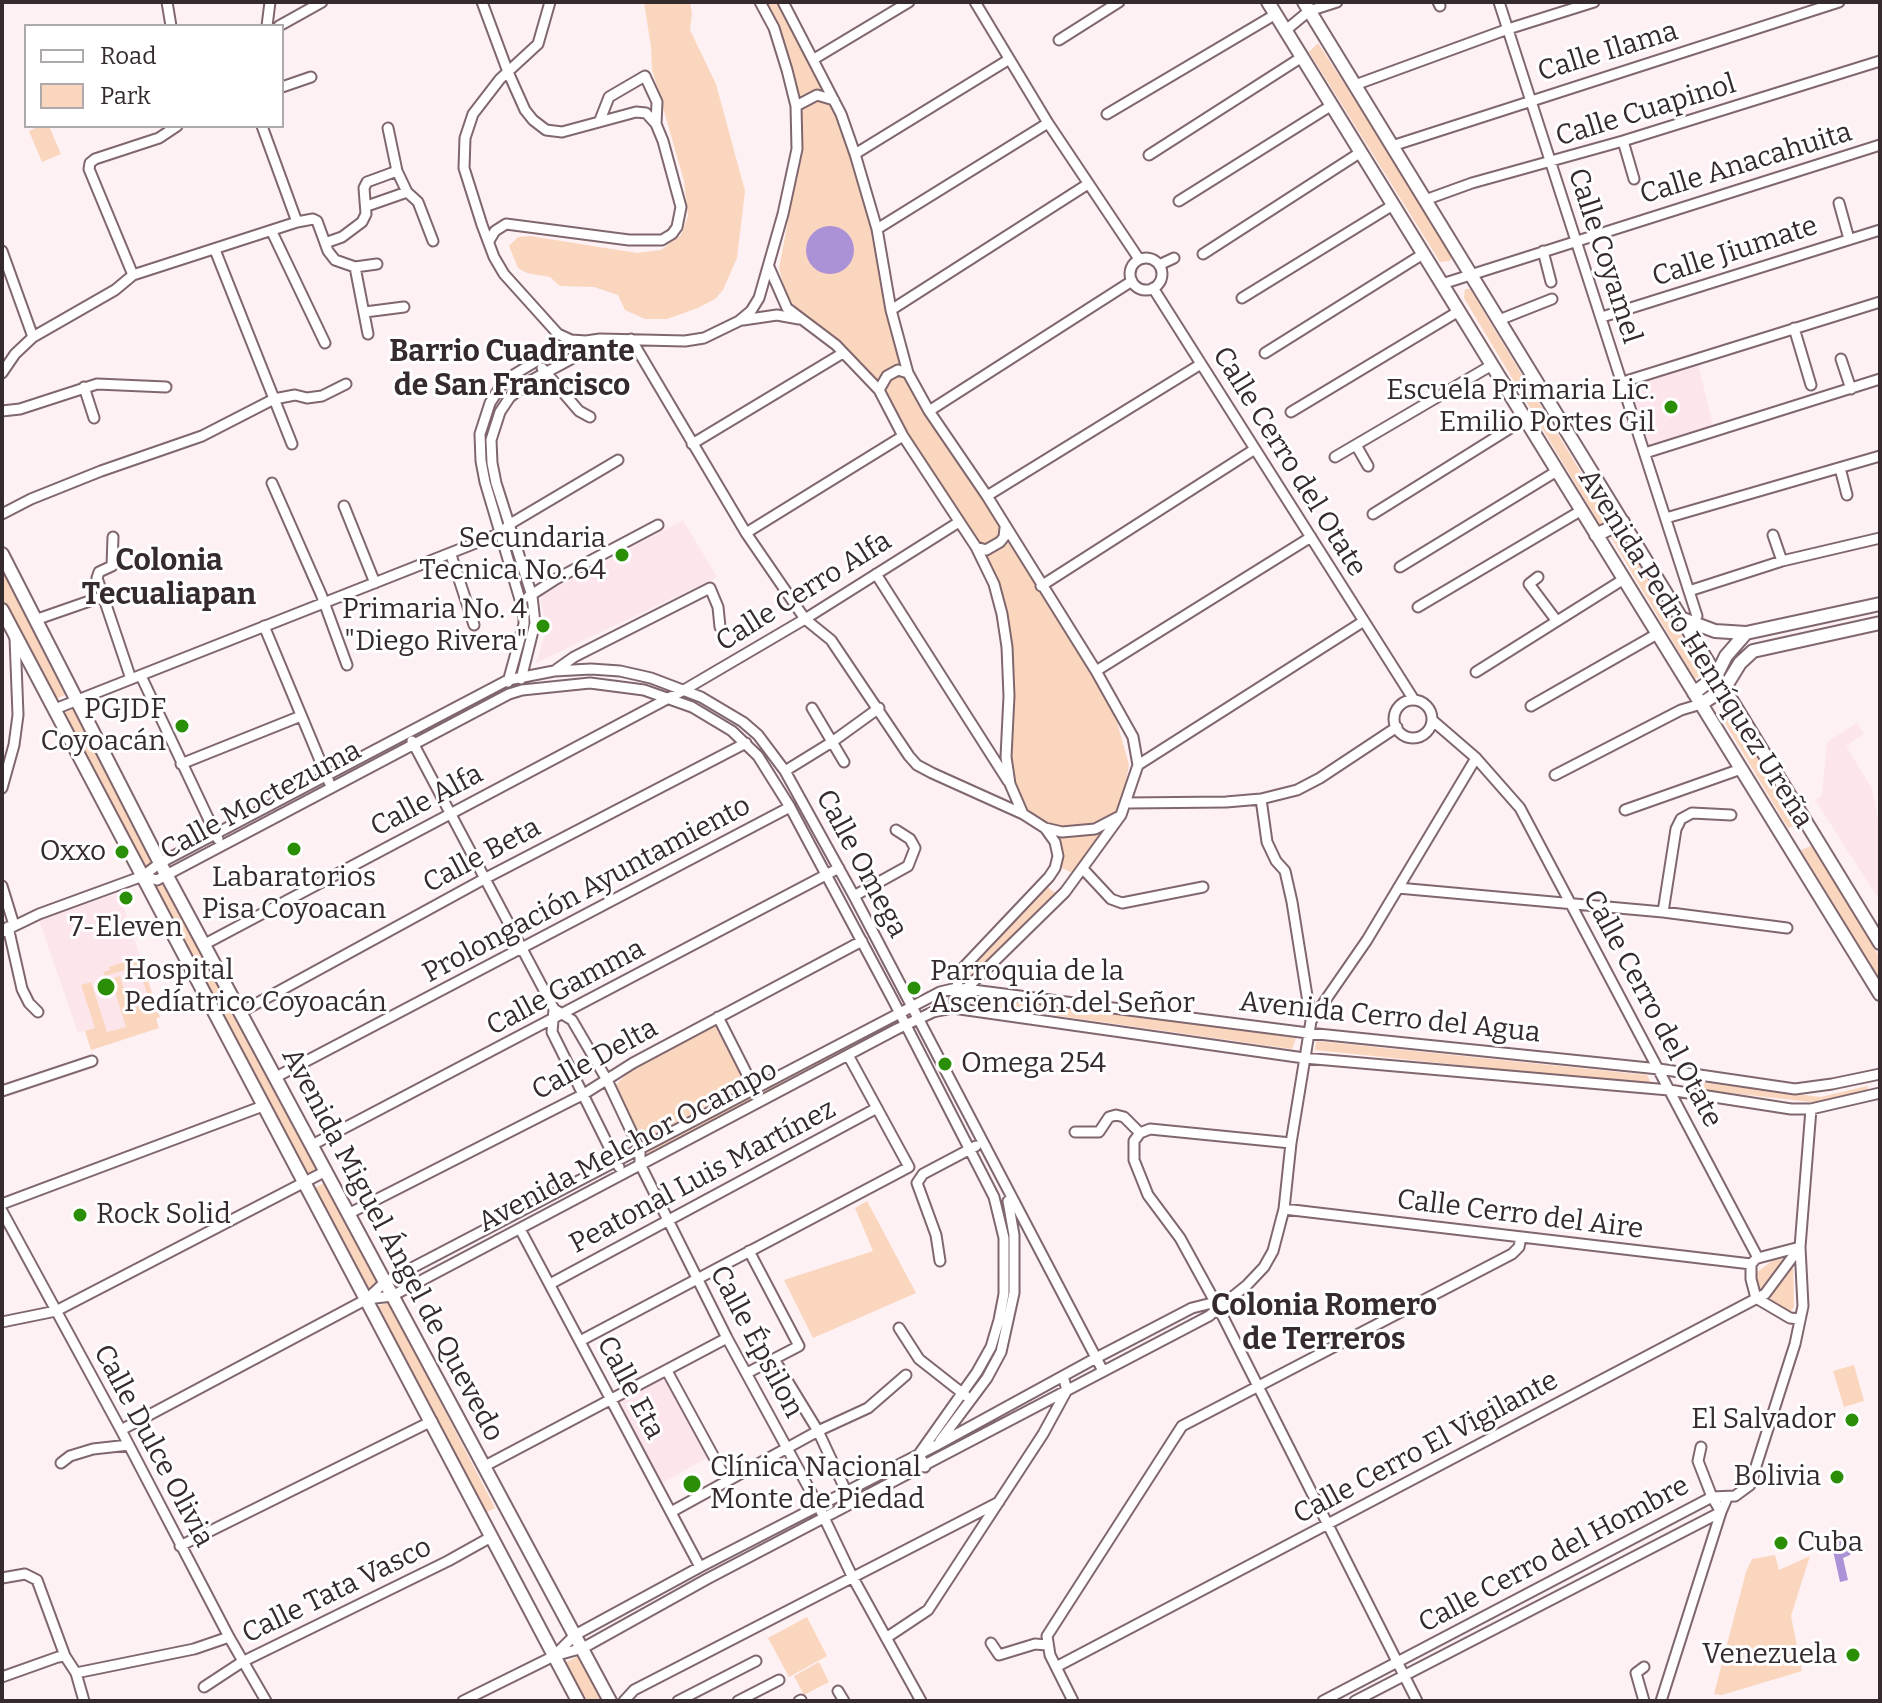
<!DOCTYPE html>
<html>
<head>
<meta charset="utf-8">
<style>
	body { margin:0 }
	#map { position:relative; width:1882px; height:1703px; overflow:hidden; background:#fdf1f4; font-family:Bitter,serif }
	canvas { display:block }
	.frame { position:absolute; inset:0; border:4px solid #352a2d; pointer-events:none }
	.legend { position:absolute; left:24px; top:24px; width:260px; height:104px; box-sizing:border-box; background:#fff; border:2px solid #aeaaab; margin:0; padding:10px 14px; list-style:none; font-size:24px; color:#352a2d }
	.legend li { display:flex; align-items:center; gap:16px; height:40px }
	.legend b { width:40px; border:2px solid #aeaaab }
</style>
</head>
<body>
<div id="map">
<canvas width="1882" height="1703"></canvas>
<div class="frame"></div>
<ul class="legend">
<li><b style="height:10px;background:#fff"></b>Road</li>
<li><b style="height:22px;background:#fbd6be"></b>Park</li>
</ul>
</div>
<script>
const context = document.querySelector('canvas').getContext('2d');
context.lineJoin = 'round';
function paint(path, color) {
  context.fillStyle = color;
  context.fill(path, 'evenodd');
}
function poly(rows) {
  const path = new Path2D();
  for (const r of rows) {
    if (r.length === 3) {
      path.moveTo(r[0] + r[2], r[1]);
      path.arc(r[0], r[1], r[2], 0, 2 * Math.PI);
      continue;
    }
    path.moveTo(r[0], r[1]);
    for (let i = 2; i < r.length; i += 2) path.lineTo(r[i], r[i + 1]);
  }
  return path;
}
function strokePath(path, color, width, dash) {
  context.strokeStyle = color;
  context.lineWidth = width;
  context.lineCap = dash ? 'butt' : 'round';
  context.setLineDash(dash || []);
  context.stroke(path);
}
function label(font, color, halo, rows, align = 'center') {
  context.font = font + ' Bitter,serif';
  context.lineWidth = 6;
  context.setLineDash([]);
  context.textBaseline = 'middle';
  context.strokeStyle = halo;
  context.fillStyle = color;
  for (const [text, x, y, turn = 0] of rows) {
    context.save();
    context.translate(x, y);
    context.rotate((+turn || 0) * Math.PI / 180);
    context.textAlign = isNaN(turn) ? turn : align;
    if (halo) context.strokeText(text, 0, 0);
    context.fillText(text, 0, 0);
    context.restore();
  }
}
const built = poly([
	[1698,364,1714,429,1647,449,1626,386],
	[683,520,717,577,536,663,547,628,540,600,543,595],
	[1857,723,1864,734,1846,746,1872,789,1880,829,1880,901,1815,800,1822,795,1827,742],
	[119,893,160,1017,156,1019,159,1028,91,1050,85,1031,78,1033,39,920],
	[667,1371,712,1455,657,1486,611,1400]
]);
const green = poly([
	[644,2,690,2,692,13,690,30,716,84,745,191,737,258,723,290,715,299,698,308,667,319,645,319,625,310,618,295,594,287,560,286,550,277,527,273,518,268,509,246,518,237,530,236,637,253,661,250,681,235,688,216,684,181,652,69,651,47],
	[764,2,780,2,836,112,874,230,885,310,906,373,982,491,1014,548,1093,673,1117,722,1129,765,1121,807,1104,822,1092,827,1051,827,1036,819,1020,805,1012,782,1008,743,1004,613,960,521,879,388,851,352,802,315,786,295,779,268,802,148,794,87],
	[1318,43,1453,251,1450,261,1440,262,1309,52],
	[40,126,49,126,61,154,42,162,29,131],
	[1465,289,1470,289,1611,522,1600,525,1464,298],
	[1621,534,1704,673,1695,679,1610,536],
	[2,569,65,695,56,699,2,598],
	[1724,700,1797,825,1788,828,1722,718],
	[75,708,153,862,145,867,63,714],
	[1110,825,1073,873,1062,868,1054,834,1091,835],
	[1814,845,1880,958,1880,981,1801,850],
	[164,881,317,1171,308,1176,155,887],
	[1047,887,1057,894,967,978,971,969],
	[140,957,160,1017,156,1019,159,1028,91,1050,85,1031,95,1028,81,985,91,982,107,1032,126,1027,111,979,120,976,130,1008,150,1002,138,966,105,976,103,972,110,970,109,967],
	[971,992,1296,1038,1292,1049,968,1003],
	[898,1019,899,1025,647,1157,647,1151],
	[713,1022,748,1087,640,1141,613,1088,637,1063],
	[1316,1041,1647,1075,1652,1085,1315,1050],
	[1698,1082,1821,1097,1867,1086,1868,1089,1820,1103,1694,1089],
	[326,1182,377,1280,369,1289,315,1188],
	[867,1201,916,1293,813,1338,784,1280,873,1251,855,1208],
	[1785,1259,1779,1272,1764,1290,1758,1289,1755,1282,1756,1273,1773,1260],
	[1793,1262,1794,1307,1791,1311,1783,1311,1769,1300],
	[389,1302,495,1508,485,1513,378,1306],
	[1854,1365,1864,1401,1844,1407,1833,1371],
	[1775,1555,1779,1570,1810,1556,1791,1616,1802,1671,1722,1695,1714,1694,1746,1572,1752,1559],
	[807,1617,827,1656,789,1677,768,1638],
	[579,1656,602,1701,584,1701,564,1663],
	[819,1662,829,1682,804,1695,794,1676]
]);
const water = poly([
	[830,250,24],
	[1840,1536,1850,1539,1854,1545,1850,1555,1843,1558,1848,1580,1840,1582,1832,1546,1835,1540]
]);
const minor = poly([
	[167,2,171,26],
	[482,2,508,72,525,110,533,120,546,130,562,132,636,112,646,113,656,124,663,141,681,207,677,227,672,234,662,240,629,240,506,224,495,231,489,241],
	[550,2,538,44,500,79,473,114,465,138,464,168,482,225,494,257,504,274,558,334,571,340,586,341,600,339,685,341,704,338,739,321,751,311,759,298,783,214,797,149,796,106,787,70,774,28,760,2],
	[783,2,841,114,855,154,877,229,891,310,908,373,929,411,987,496,1096,671,1133,737,1138,765,1121,815,1065,892,967,988,961,1008],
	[975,2,1048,123,1139,259],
	[1438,2,1440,6],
	[1499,2,1697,616],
	[267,26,270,2],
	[279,26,322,2],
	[1286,30,1309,11,1337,2],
	[1059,40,1119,2],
	[814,59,909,2],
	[1355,85,1508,29,1594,2],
	[282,87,311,77],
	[796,106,817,95,834,100],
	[1107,114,1276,14],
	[600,120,609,97,645,76,657,102,656,124],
	[262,126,297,222],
	[388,128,397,171,407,192,418,202,433,241],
	[1623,141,1634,179],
	[1392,146,1839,2],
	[855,154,1008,60],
	[1149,155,1302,57],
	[1425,200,1472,183,1623,141,1880,61],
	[1179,201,1332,105],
	[1839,203,1849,239],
	[367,206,407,192],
	[877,229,1048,123],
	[272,232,325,343],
	[325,243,342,237,362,222,366,214,364,188,367,182,397,171],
	[215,250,292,444],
	[2,251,33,337],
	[1543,251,1551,282],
	[1203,254,1361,152],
	[1146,274,16],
	[1159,265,1174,258],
	[355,267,368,334],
	[769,267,787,308,836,345,879,390,903,436,976,547,994,584,1002,614,1007,647,1009,696,1006,757,1010,784,1023,814,1045,828,1055,842,1058,856,1055,868,1049,877,960,971,953,1008],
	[133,275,89,169,90,163,95,159,159,138,177,126],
	[1442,284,1880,145],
	[1153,288,1414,700],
	[1242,298,1393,205],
	[891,310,1088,184],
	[365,312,404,307],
	[1602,317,1880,230],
	[743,320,777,315,799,319],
	[1499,320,1552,299],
	[1794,328,1811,385],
	[631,339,746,533,805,619,831,640,909,756,917,765,932,773,1023,814],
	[1265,353,1423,254],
	[1841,359,1851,389],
	[542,368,579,411,590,417],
	[2,373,15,354,33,337,115,290,133,275,297,222,313,219,317,221,328,251,335,260,355,267,377,264],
	[1623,382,1880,302],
	[84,387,94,418],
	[879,390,887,376,898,370,908,373],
	[2,411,20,409,97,384,166,387],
	[929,411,1132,281],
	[1291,412,1459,311],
	[692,444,843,353],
	[1356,445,1368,466],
	[1645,453,1880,379],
	[1335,457,1492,365],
	[1840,468,1847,495],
	[272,483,321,594,347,665],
	[987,496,1201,364],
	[344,506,375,583],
	[2,514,31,499,101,471,202,436,274,399,295,395,307,398,322,396,346,384],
	[1373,514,1525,419],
	[1666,518,1880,456],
	[746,533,903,436],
	[1773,535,1782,561],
	[113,537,112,566,99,572,97,578,131,679],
	[976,547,986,550,1000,542,1004,537,1005,528],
	[451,555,474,625],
	[1400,567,1557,471],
	[876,574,1008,781],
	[1538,577,1529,584,1556,620],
	[1041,586,1255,449],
	[1689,591,1782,561,1880,538],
	[528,597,556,579,658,525],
	[1418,607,1582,510],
	[35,620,104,596],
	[264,626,329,782],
	[557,669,574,657,710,588,718,607,720,627],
	[1096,671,1311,537],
	[1476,672,1624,579],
	[141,676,218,839],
	[521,679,535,623,532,596,496,483,492,463,491,440,500,412,510,397,532,380,571,359,586,341],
	[508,682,524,624,524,613,485,482,481,461,480,434,490,403,501,386,515,374,571,340],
	[1413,719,19],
	[1531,706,1657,634],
	[812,708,844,762],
	[55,709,501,533,510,524,618,460],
	[1432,720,1476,758,1520,808,1758,1258],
	[412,741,554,1009,552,1032,619,1167],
	[181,764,301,716],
	[1138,765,1364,621],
	[785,771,832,742,879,708],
	[1555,775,1681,710,1701,704],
	[2,788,14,745,18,715,15,638],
	[1127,803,1226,802,1261,799,1297,790,1320,778,1397,727],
	[1625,810,1741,769],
	[1045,828,1062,832,1095,829,1118,817],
	[1084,870,1111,899,1122,903,1203,887],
	[143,876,157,880,509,694,522,690,590,683,644,690,692,707,732,731,758,756,790,807,893,1000,994,1197,1004,1238,1004,1294,999,1320,991,1347,977,1372,919,1454,925,1467],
	[2,886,14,925],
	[1398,888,1663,912,1787,928],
	[854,896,908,866,915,848,910,839,896,830],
	[1663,912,1676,829,1681,819,1692,813,1731,815],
	[8,927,22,989,29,1003,38,1012],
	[2,932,39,914,143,876,160,863,508,680,554,671,591,669,620,671,651,678,701,697,743,722,758,735,785,771,854,896,1103,1371],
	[205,944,684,690,805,619,959,522],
	[554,1009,572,1020,607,1080,640,1150,640,1164,727,1338,818,1505,852,1576,921,1701],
	[241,1012,484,879,746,743],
	[718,1017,755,1090],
	[1311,1021,1367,940,1476,758],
	[276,1077,790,807],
	[2,1091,92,1061],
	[1075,1132,1099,1132,1109,1117,1116,1115,1124,1117,1140,1133],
	[1291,1143,1150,1129,1140,1133,1134,1141,1134,1160,1148,1195,1180,1238,1219,1309,1417,1701],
	[312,1145,839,868],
	[2,1204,263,1106],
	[1284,1209,1751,1264],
	[2,1211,121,1430,229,1637,266,1701],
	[348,1214,584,1094,633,1063,862,941],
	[520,1229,700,1567],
	[1758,1258,1800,1247],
	[940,1261,936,1235,917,1183,923,1174,976,1146],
	[1754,1261,1751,1264,1751,1279,1756,1298,1790,1318,1800,1319],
	[550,1284,877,1108],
	[367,1299,392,1296,897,1029,933,1012,953,1008,1304,1058,1669,1090,1791,1109,1811,1109,1880,1093],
	[2,1322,56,1311,326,1171],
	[899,1328,919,1359,966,1396],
	[580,1341,909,1167,848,1055],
	[774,1359,818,1431,846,1491],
	[667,1371,727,1481],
	[747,1373,799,1346,749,1251],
	[121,1430,367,1299,385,1282,940,992,957,988,1308,1033,1659,1069,1795,1089,1832,1084,1880,1074],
	[940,1441,987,1378,1001,1352,1014,1293,1014,1235,1008,1201],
	[61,1463,70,1456,93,1449,129,1445],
	[483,1467,727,1338],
	[671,1512,818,1431,868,1408,906,1375],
	[180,1546,432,1421],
	[2,1578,25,1574,37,1580,65,1656,76,1673,84,1701],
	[886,1638,928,1610,1043,1434,1067,1390,1063,1376],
	[991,1643,999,1655,1035,1644,1047,1645],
	[557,1653,575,1635,700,1567,937,1445,1096,1358,1192,1308,1220,1301],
	[1056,1667,1765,1294,1800,1247],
	[1644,1667,1636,1673,1644,1701],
	[76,1673,194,1649,229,1637],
	[2,1677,58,1657,65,1656],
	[204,1687,242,1662,448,1561,491,1537],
	[838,1691,844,1701],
	[463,1701,554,1656,583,1648,707,1579,1209,1316,1247,1285,1264,1267,1273,1251,1284,1209,1291,1143,1311,1021,1292,902,1285,871,1276,861,1267,842,1261,799],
	[624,1701,634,1690,999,1502],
	[678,1701,756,1661],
	[738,1701,779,1680],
	[799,1701,801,1700],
	[1073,1701,1050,1655,1047,1636,1182,1426,1512,1254,1519,1247,1521,1237],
	[1323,1701,1712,1497,1735,1496,1750,1485,1795,1344,1803,1306,1800,1247,1811,1109],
	[1355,1701,1721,1512,1727,1498],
	[1661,1701,1721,1512,1712,1497,1698,1461,1701,1447]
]);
const major = poly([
	[1268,2,1880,994],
	[1304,2,1880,943],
	[1596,535,1623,522],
	[2,554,160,863,610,1701],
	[2,610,578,1701],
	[1683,619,1715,631,1746,633],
	[1694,693,1716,676,1726,656,1746,633,1880,604],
	[1701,704,1724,689,1740,663,1753,651,1880,623]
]);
const markers = [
	[1671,407,8,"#2b8e07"],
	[622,555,8,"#2b8e07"],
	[543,626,8,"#2b8e07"],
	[182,726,8,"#2b8e07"],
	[294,849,8,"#2b8e07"],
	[122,852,8,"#2b8e07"],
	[126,898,8,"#2b8e07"],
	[106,987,10,"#2b8e07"],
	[914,988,8,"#2b8e07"],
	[945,1064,8,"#2b8e07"],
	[80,1215,8,"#2b8e07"],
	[1852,1420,8,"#2b8e07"],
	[1837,1477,8,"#2b8e07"],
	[692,1484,10,"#2b8e07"],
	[1781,1543,8,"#2b8e07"],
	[1853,1655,8,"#2b8e07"]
];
const streetNames = [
	["Calle Ilama",1608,52,-17],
	["Calle Cuapinol",1646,111,-17],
	["Calle Anacahuita",1746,164,-17],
	["Calle Jiumate",1735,252,-18],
	["Calle Coyamel",1604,256,72],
	["Calle Cerro del Otate",1289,462,58],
	["Calle Cerro Alfa",804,592,-32],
	["Avenida Pedro Henríquez Ureña",1695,649,58],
	["Calle Moctezuma",261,801,-28],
	["Calle Alfa",427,801,-28],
	["Calle Beta",482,856,-28],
	["Calle Omega",861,864,62],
	["Prolongación Ayuntamiento",587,890,-28],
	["Calle Gamma",566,988,-28],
	["Calle Cerro del Otate",1652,1009,62],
	["Avenida Cerro del Agua",1390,1018,6],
	["Calle Delta",595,1060,-29],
	["Avenida Melchor Ocampo",628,1147,-28],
	["Peatonal Luis Martínez",703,1177,-28],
	["Calle Cerro del Aire",1520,1215,7],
	["Avenida Miguel Ángel de Quevedo",392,1245,62],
	["Calle Épsilon",756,1342,62],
	["Calle Eta",630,1388,62],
	["Calle Dulce Olivia",153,1446,62],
	["Calle Cerro El Vigilante",1426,1448,-28],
	["Calle Cerro del Hombre",1554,1555,-28],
	["Calle Tata Vasco",337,1591,-26]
];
const poiNames = [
	["Escuela Primaria Lic.",1655,391],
	["Emilio Portes Gil",1655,423],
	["Secundaria",606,539],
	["Tecnica No. 64",606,571],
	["Primaria No. 4",527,610],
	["\"Diego Rivera\"",527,642],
	["PGJDF",166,710],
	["Coyoacán",166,742],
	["Oxxo",106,852],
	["Labaratorios",294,878,"center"],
	["Pisa Coyoacan",294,910,"center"],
	["7-Eleven",126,928,"center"],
	["Hospital",124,971,"left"],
	["Pedíatrico Coyoacán",124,1003,"left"],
	["Parroquia de la",930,972,"left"],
	["Ascención del Señor",930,1004,"left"],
	["Omega 254",961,1064,"left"],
	["Rock Solid",96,1215,"left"],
	["El Salvador",1836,1420],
	["Clínica Nacional",710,1468,"left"],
	["Monte de Piedad",710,1500,"left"],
	["Bolivia",1821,1477],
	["Cuba",1797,1543,"left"],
	["Venezuela",1837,1655]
];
const neighbourhoodNames = [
	["Barrio Cuadrante",512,353],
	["de San Francisco",512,387],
	["Colonia",169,562],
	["Tecualiapan",169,596],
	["Colonia Romero",1324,1307],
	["de Terreros",1324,1341]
];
paint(built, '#fde5ec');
paint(green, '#fbd6be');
paint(water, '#ab91d6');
strokePath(minor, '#80676e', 13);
strokePath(major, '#80676e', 16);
strokePath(minor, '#fff', 9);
strokePath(major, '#fff', 12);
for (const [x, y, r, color] of markers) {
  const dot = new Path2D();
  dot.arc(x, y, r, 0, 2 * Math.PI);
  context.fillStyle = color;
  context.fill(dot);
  strokePath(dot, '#fff', 3);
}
label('28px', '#352a2d', '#fff', streetNames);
label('28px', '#352a2d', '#fff', poiNames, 'right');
label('bold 30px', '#352a2d', '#fff', neighbourhoodNames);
</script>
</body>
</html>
